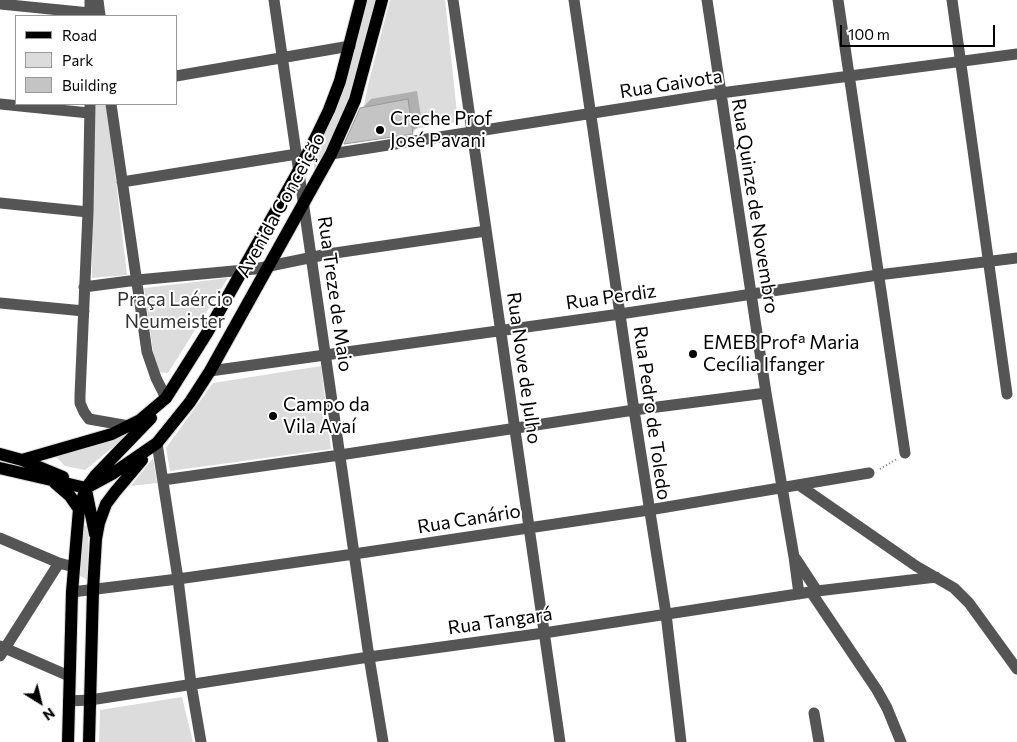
<!DOCTYPE html>
<html>
<head>
<meta charset="utf-8">
<style>
	body { margin:0 }
	#map { position:relative; width:1017px; height:742px; overflow:hidden; background:#fff; font-family:Commissioner,sans-serif }
	canvas { display:block }
	.legend { position:absolute; left:15px; top:15px; width:162px; height:90px; box-sizing:border-box; background:#fff; border:1px solid #999; margin:0; padding:6px 9px; list-style:none; font-size:15px; color:#000 }
	.legend li { display:flex; align-items:center; gap:10px; height:25px }
	.legend b { width:25px; border:1px solid #999 }
	.north { position:absolute; left:15px; top:677px; width:50px; height:50px; -webkit-text-stroke:4px #fff; paint-order:stroke; rotate:144deg; font-size:14px; font-weight:700; line-height:20px; text-align:center; color:#000 }
	.north::after { content:''; display:block; margin:auto; width:18px; height:22px; background:#000; clip-path:polygon(50% 0,100% 100%,50% 72%,0 100%) }
	.scale { position:absolute; left:840px; top:25px; width:155px; height:22px; box-sizing:border-box; border:2px solid #000; border-top:0; padding-left:6px; font-size:15px; line-height:18px; white-space:nowrap; color:#000; -webkit-text-stroke:4px #fff; paint-order:stroke }
</style>
</head>
<body>
<div id="map">
<canvas width="1017" height="742"></canvas>
<ul class="legend">
<li><b style="height:6px;background:#000"></b>Road</li>
<li><b style="height:14px;background:#dcdcdc"></b>Park</li>
<li><b style="height:14px;background:#c4c4c4"></b>Building</li>
</ul>
<div class="north">N</div>
<div class="scale">100 m</div>
</div>
<script>
const context = document.querySelector('canvas').getContext('2d');
context.lineJoin = 'round';
function paint(path, color) {
  context.fillStyle = color;
  context.fill(path, 'evenodd');
}
function poly(rows) {
  const path = new Path2D();
  for (const r of rows) {
    path.moveTo(r[0], r[1]);
    for (let i = 2; i < r.length; i += 2) path.lineTo(r[i], r[i + 1]);
  }
  return path;
}
function strokePath(path, color, width, dash) {
  context.strokeStyle = color;
  context.lineWidth = width;
  context.lineCap = dash ? 'butt' : 'round';
  context.setLineDash(dash || []);
  context.stroke(path);
}
function label(font, color, halo, rows, align = 'center') {
  context.font = font + ' Commissioner,sans-serif';
  context.lineWidth = 4;
  context.setLineDash([]);
  context.textBaseline = 'middle';
  context.strokeStyle = halo;
  context.fillStyle = color;
  for (const [text, x, y, turn = 0] of rows) {
    context.save();
    context.translate(x, y);
    context.rotate((+turn || 0) * Math.PI / 180);
    context.textAlign = isNaN(turn) ? turn : align;
    if (halo) context.strokeText(text, 0, 0);
    context.fillText(text, 0, 0);
    context.restore();
  }
}
const green = poly([
	[365,0,377,0,355,88,342,121,315,173,312,155],
	[390,0,445,0,458,122,358,138,368,85],
	[93,104,107,104,127,275,92,278],
	[228,278,168,373,156,372,144,288],
	[321,366,331,449,170,471,166,448,213,383],
	[127,433,122,440,85,470,65,466,54,455],
	[153,458,157,483,131,486],
	[83,525,89,527,87,580,79,575],
	[182,697,193,742,99,742,100,710]
]);
const shadow = poly([
	[417,91,422,123,413,132,361,109,371,99]
]);
const building = poly([
	[408,99,413,134,344,144,360,108,408,99]
]);
const path = poly([
	[880,469,897,459]
]);
const minor = poly([
	[90,0,90,16],
	[98,0,100,16],
	[274,0,369,657,383,742],
	[453,0,560,742],
	[574,0,634,410,666,614,681,742],
	[707,0,766,393,794,557,799,594],
	[838,0,905,453],
	[952,0,1007,394],
	[0,4,100,14],
	[176,76,350,46],
	[0,104,89,113],
	[90,104,88,212,80,395,80,403,84,412,89,419,129,426],
	[111,104,147,352,156,378,166,398],
	[331,154,721,93,1017,54],
	[122,182,297,154],
	[0,203,88,212],
	[84,287,137,280,255,269,328,254,486,231],
	[0,303,84,311],
	[210,371,620,314,878,275,1017,258],
	[157,443,178,579,191,684,201,742],
	[163,480,340,455,634,410,766,393],
	[799,485,916,566,954,588,969,603,1017,669],
	[0,538,59,563],
	[796,559,817,591],
	[72,592,178,579,354,554,649,510,869,473],
	[811,592,877,690,887,708,901,742],
	[0,646,69,676],
	[0,656,59,563,74,567],
	[69,701,90,700,369,657,544,633,817,591,936,577],
	[814,713,819,742]
]);
const major = poly([
	[0,454,22,460,63,477],
	[22,460,112,434,140,420,166,398,207,333,299,170,317,135,329,110,340,81,361,0],
	[0,468,86,488,112,474,157,443,190,402,210,371,331,154,355,100,382,0],
	[55,483,70,496,79,509],
	[86,490,95,534],
	[68,742,72,592,79,509,86,488,95,476,151,418],
	[89,742,93,590,96,539,99,523,106,504,115,492,142,460]
]);
const markers = [
	[380,130,5,"#000"],
	[693,354,5,"#000"],
	[273,416,5,"#000"]
];
const streetNames = [
	["Rua Gaivota",671,84,-9],
	["Avenida Conceição",281,205,-61],
	["Rua Quinze de Novembro",755,206,81],
	["Rua Treze de Maio",335,294,82],
	["Rua Perdiz",611,297,-8],
	["Rua Nove de Julho",524,368,82],
	["Rua Pedro de Toledo",652,413,82],
	["Rua Canário",469,519,-9],
	["Rua Tangará",500,621,-8]
];
const poiNames = [
	["Creche Prof",390,119],
	["José Pavani",390,141],
	["EMEB Profª Maria",703,343],
	["Cecília Ifanger",703,365],
	["Campo da",283,405],
	["Vila Avaí",283,427]
];
const parkNames = [
	["Praça Laércio",175,300],
	["Neumeister",175,322]
];
paint(green, '#dcdcdc');
paint(shadow, '#0003');
paint(building, '#c4c4c4');
strokePath(building, '#999', 1);
strokePath(major, '#dbdbdb', 14);
strokePath(path, '#777', 2, [1, 2.5]);
strokePath(minor, '#555', 11);
strokePath(major, '#000', 12);
for (const [x, y, r, color] of markers) {
  const dot = new Path2D();
  dot.arc(x, y, r, 0, 2 * Math.PI);
  context.fillStyle = color;
  context.fill(dot);
  strokePath(dot, '#fff', 2);
}
label('19px', '#000', '#fff', streetNames);
label('19px', '#000', '#fff', poiNames, 'left');
label('19px', '#333', '#fff', parkNames);
</script>
</body>
</html>
